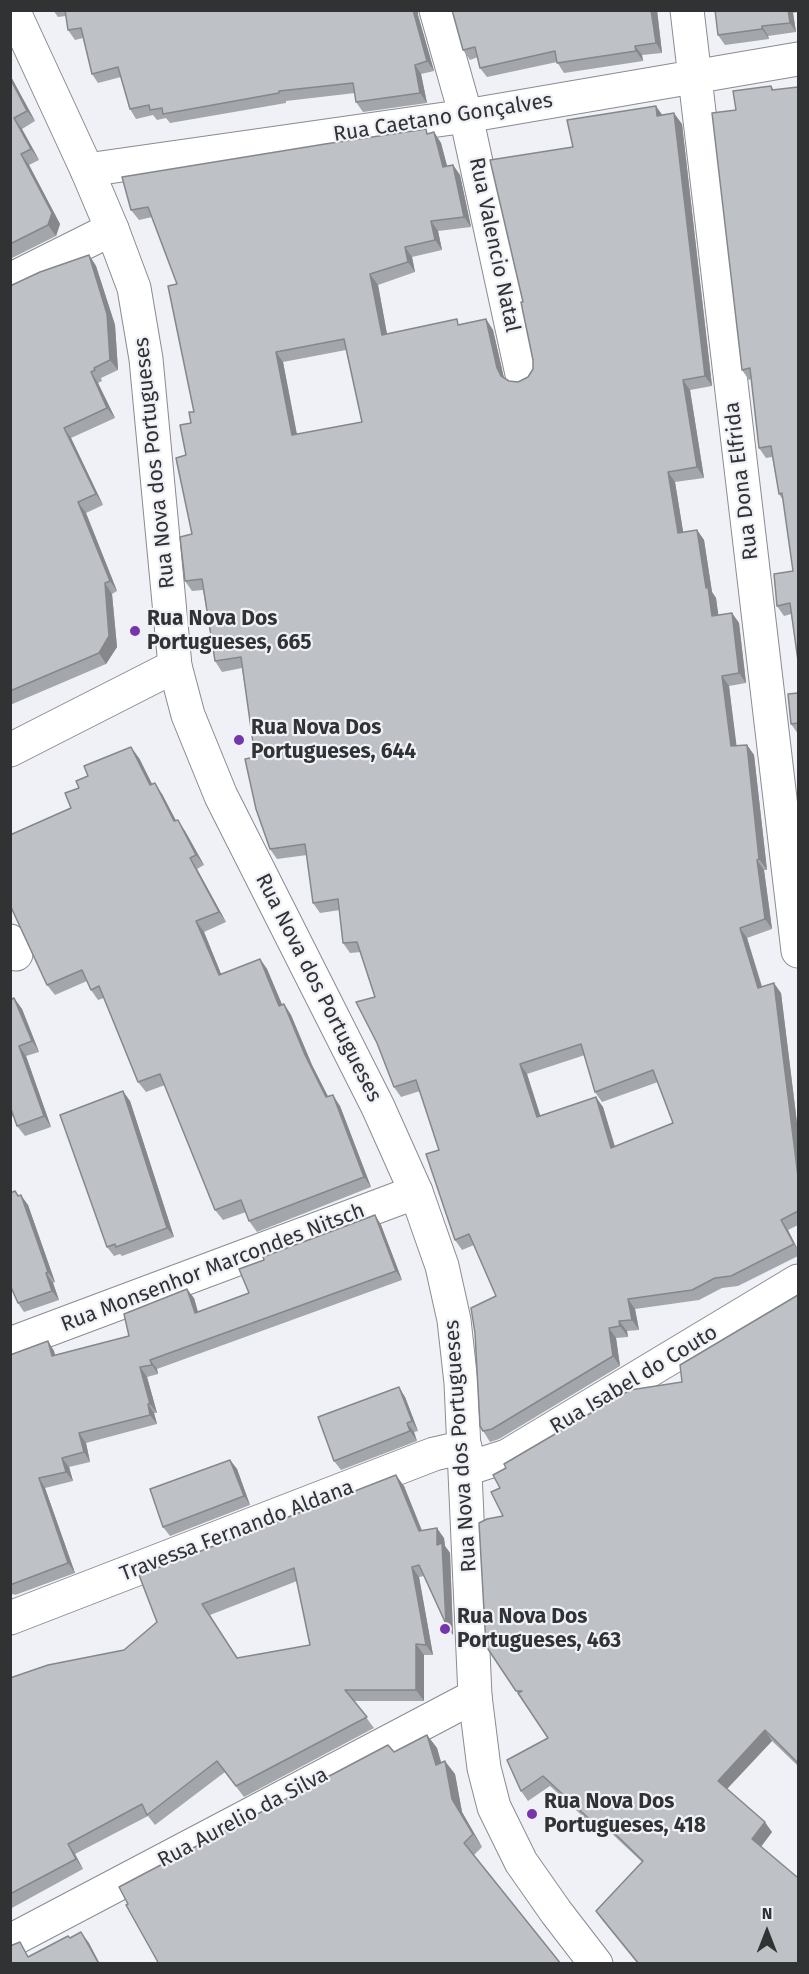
<!DOCTYPE html>
<html>
<head>
<meta charset="utf-8">
<style>
	body { margin:0 }
	#map { position:relative; width:809px; height:1974px; overflow:hidden; background:#eff1f7; font-family:"Fira Sans",sans-serif }
	canvas { display:block }
	.frame { position:absolute; inset:0; border:12px solid #313234; pointer-events:none }
	.north { position:absolute; left:737px; top:1902px; width:60px; height:60px; -webkit-text-stroke:4px #eff1f7; paint-order:stroke; rotate:0deg; font-size:16px; font-weight:700; line-height:24px; text-align:center; color:#313234 }
	.north::after { content:''; display:block; margin:auto; width:21px; height:27px; background:#313234; clip-path:polygon(50% 0,100% 100%,50% 72%,0 100%) }
</style>
</head>
<body>
<div id="map">
<canvas width="809" height="1974"></canvas>
<div class="frame"></div>
<div class="north">N</div>
</div>
<script>
const context = document.querySelector('canvas').getContext('2d');
context.lineJoin = 'round';
function poly(rows) {
  const path = new Path2D();
  for (const r of rows) {
    path.moveTo(r[0], r[1]);
    for (let i = 2; i < r.length; i += 2) path.lineTo(r[i], r[i + 1]);
  }
  return path;
}
function strokePath(path, color, width, dash) {
  context.strokeStyle = color;
  context.lineWidth = width;
  context.lineCap = dash ? 'butt' : 'round';
  context.setLineDash(dash || []);
  context.stroke(path);
}
function paint(path, color) {
  context.fillStyle = color;
  context.fill(path, 'evenodd');
}
function label(font, color, halo, rows, align = 'center') {
  context.font = font + ' "Fira Sans",sans-serif';
  context.lineWidth = 4.5;
  context.setLineDash([]);
  context.textBaseline = 'middle';
  context.strokeStyle = halo;
  context.fillStyle = color;
  for (const [text, x, y, turn = 0] of rows) {
    context.save();
    context.translate(x, y);
    context.rotate((+turn || 0) * Math.PI / 180);
    context.textAlign = isNaN(turn) ? turn : align;
    if (halo) context.strokeText(text, 0, 0);
    context.fillText(text, 0, 0);
    context.restore();
  }
}
const minor = poly([
	[436,10,466,116,522,374],
	[687,10,798,951],
	[87,170,466,116,798,59],
	[10,280,112,229],
	[10,750,175,666],
	[10,941,16,954],
	[10,1344,416,1192],
	[466,1469,507,1456,798,1281],
	[10,1618,434,1454,465,1447],
	[10,1941,475,1696]
]);
const tertiary = poly([
	[13,10,87,170,112,229,134,288,146,359,175,666,188,715,221,796,378,1107,416,1192,442,1266,454,1320,461,1383,475,1696,484,1768,494,1807,521,1862,556,1912,596,1964]
]);
const wall = poly([
	[53,10,418,10,418,15,434,71,421,74,427,103,363,112,356,102,355,93,286,101,286,103,170,123,166,118,157,120,153,115,136,119,130,109,121,77,98,83,92,74,83,38,75,40,68,30,66,16,58,17],
	[452,10,657,10,662,53,642,55,643,61,564,73,557,62,487,77,480,68,478,57,470,60,463,50],
	[715,10,798,10,798,12,793,13,796,32,768,36,769,39,725,45,718,35],
	[10,75,35,121,22,129,39,160,29,165,60,224,56,236,10,259],
	[771,86,774,90,798,661,791,614,784,616,777,606,793,571,783,500,779,494,772,457,766,458,759,448,751,379,749,380,742,370,736,110],
	[662,115,682,124,712,386,690,390,704,478,675,482,683,532,697,530,704,540,712,592,716,598,718,615,732,613,739,623,746,683,729,686,736,746,747,745,754,755,767,870,764,870,772,929,747,938,762,986,781,993,798,1131,798,1225,788,1230,798,1249,798,1256,738,1286,722,1288,699,1300,635,1309,639,1330,627,1331,628,1337,616,1338,620,1366,499,1439,490,1442,480,1426,496,1296,474,1245,462,1250,455,1240,439,1150,420,1091,401,1097,394,1087,375,997,361,952,350,953,343,943,340,910,320,913,313,903,307,855,277,859,270,849,242,668,222,672,215,661,203,590,192,591,185,581,192,534,186,455,191,423,194,412,177,284,152,217,139,220,131,210,434,132,441,143,447,166,453,165,460,175,471,227,438,231,442,250,412,257,415,272,378,285,387,334,461,324,486,319,493,330,504,378,509,381,518,382,528,377,533,369,533,360,523,302,573,147],
	[346,350,362,422,297,434,283,362],
	[585,1055,595,1092,602,1102,658,1082,673,1123,615,1146,603,1107,540,1116,527,1074],
	[89,255,96,266,115,325,118,370,101,378,102,381,98,383,115,418,71,438,103,505,86,513,117,591,112,594,117,647,106,664,10,705,10,286],
	[798,693,798,734,791,724],
	[139,758,152,784,162,794,176,821,185,831,204,865,197,869,226,922,204,932,221,974,260,959,267,969,282,1005,284,1004,291,1015,312,1065,328,1097,340,1106,371,1187,257,1232,249,1221,246,1212,223,1220,215,1210,165,1085,146,1092,138,1082,104,998,98,1000,91,990,87,981,55,995,47,985,12,908,10,908,10,835,71,808,79,788],
	[14,998,22,1009,39,1052,26,1056,51,1127,25,1136,17,1126,14,1116,10,1117,10,1000],
	[130,1101,174,1237,122,1256,120,1254,114,1256,107,1247],
	[19,1196,28,1205,55,1282,53,1283,59,1300,24,1312,18,1303],
	[375,1215,381,1225,402,1280,157,1369,158,1374,147,1377,157,1413,154,1413,157,1424,86,1443,90,1462,69,1467,73,1481,45,1488,75,1573,15,1595,14,1594,10,1595,10,1355,48,1341,54,1351,55,1355,129,1336,194,1298,198,1312,249,1293,264,1260],
	[798,1295,798,1766,772,1741,727,1789,772,1832,761,1847,798,1964,638,1964,603,1921,596,1911,642,1862,609,1831,604,1836,550,1786,528,1801,521,1791,548,1738,486,1646,503,1516,500,1488,682,1382],
	[405,1397,418,1431,414,1432,417,1441,341,1470,334,1461],
	[230,1460,237,1469,250,1505,170,1536,163,1527],
	[404,1486,422,1530,444,1538,445,1546,450,1553,453,1635,446,1624,424,1576,419,1577,433,1655,424,1655,424,1701,354,1701,374,1728,244,1797,225,1772,155,1825,148,1816,75,1854,83,1869,10,1909,10,1678,124,1650],
	[297,1581,310,1645,237,1658,210,1615],
	[427,1735,437,1748,441,1763,455,1774,462,1812,482,1847,474,1855,159,1964,394,1752]
]);
const shadedWall = poly([
	[413,10,418,10,418,15,434,71,427,61],
	[651,10,657,10,662,53,656,43],
	[788,10,792,10,793,13,796,32,790,23],
	[762,26,768,36,769,39,762,29],
	[635,46,642,55,643,61,636,51],
	[415,65,421,74,427,103,420,93],
	[10,75,35,121,27,111,10,78],
	[656,106,663,116,657,116],
	[674,113,682,124,712,386,705,376],
	[14,118,22,129,39,160,31,149],
	[434,132,441,143,450,177,443,167],
	[21,154,29,165,60,224,56,236,48,225],
	[453,165,460,175,471,227,464,217],
	[431,221,438,231,442,250,435,240],
	[405,247,412,257,415,272,408,262],
	[89,255,96,266,115,325,118,370,110,360],
	[370,274,378,285,389,345,382,335],
	[486,319,493,330,504,378,501,376,497,368],
	[276,352,283,362,299,446,292,435],
	[91,372,98,383,115,418,107,408],
	[683,380,690,390,704,478,697,467],
	[64,428,71,438,103,505,96,494],
	[668,472,675,482,685,543,678,533],
	[78,502,86,513,117,591,110,581],
	[697,530,704,540,712,592,716,598,720,626,712,616,706,588],
	[105,583,112,594,117,647,106,664,99,653],
	[732,613,739,623,746,683,739,673],
	[722,676,729,686,738,757,731,746],
	[747,745,754,755,767,870,759,859],
	[131,747,139,758,158,796,150,785],
	[155,783,162,794,182,832,174,821],
	[178,820,185,831,204,865,196,855],
	[190,858,197,869,226,922,219,912],
	[757,860,764,870,772,929,765,919],
	[196,921,204,932,226,986,219,975],
	[740,928,747,938,765,998,758,988],
	[260,959,267,969,287,1016,279,1006],
	[774,983,781,993,798,1131,798,1177],
	[14,998,22,1009,39,1052,32,1041],
	[284,1004,291,1015,312,1065,334,1108,326,1097,305,1055],
	[19,1046,26,1056,51,1127,44,1116],
	[520,1064,527,1074,544,1127,537,1117],
	[123,1091,130,1101,174,1237,167,1228],
	[333,1095,340,1106,371,1187,364,1177],
	[596,1097,603,1107,618,1158,611,1148],
	[21,1195,28,1205,55,1282,48,1272],
	[375,1215,381,1225,402,1280,396,1271],
	[781,1220,788,1230,798,1251,794,1244],
	[46,1273,53,1283,59,1300,52,1291],
	[187,1289,194,1298,201,1323,195,1313],
	[628,1299,635,1309,639,1330,632,1320],
	[619,1321,627,1331,628,1337,620,1326],
	[609,1328,616,1338,620,1366,613,1356],
	[48,1341,54,1351,58,1366,52,1356],
	[150,1360,157,1369,158,1374,152,1365],
	[140,1367,147,1377,157,1413,150,1404],
	[399,1387,405,1397,418,1431,412,1421],
	[148,1404,154,1413,157,1424,150,1415],
	[407,1423,414,1432,417,1441,410,1431],
	[79,1433,86,1443,90,1462,84,1452],
	[62,1458,69,1467,73,1481,66,1472],
	[230,1460,237,1469,250,1505,244,1496],
	[396,1475,404,1486,426,1542,419,1531],
	[39,1478,45,1488,75,1573,68,1563],
	[437,1528,444,1538,445,1546,450,1553,453,1635,446,1624,437,1545],
	[412,1567,419,1577,433,1655,426,1645],
	[416,1644,424,1655,424,1701,416,1690],
	[765,1730,772,1741,725,1791,718,1781],
	[427,1735,437,1748,446,1779,436,1765],
	[445,1761,455,1774,462,1812,482,1847,473,1834,452,1799],
	[765,1822,772,1832,759,1849,752,1839],
	[68,1844,75,1854,83,1869,76,1859],
	[81,1932,89,1943,100,1964,99,1964]
]);
const building = poly([
	[65,10,413,10,427,61,415,65,420,93,356,102,353,83,279,91,279,93,163,114,162,108,150,110,149,105,130,109,118,67,92,74,81,28,68,30,65,10],
	[452,10,651,10,656,43,635,46,636,51,557,63,555,51,480,68,475,47,463,50,452,10],
	[715,10,788,10,790,23,762,26,762,29,718,35,715,10],
	[10,78,27,111,14,118,31,149,21,154,52,213,48,225,10,244,10,78],
	[771,86,772,90,798,87,798,661,790,603,777,606,774,574,793,571,782,493,779,494,771,446,759,448,750,368,742,370,712,113,736,110,733,91,771,86],
	[656,106,657,116,674,113,705,376,683,380,697,467,668,472,678,533,697,530,706,588,708,587,712,616,732,613,739,673,722,676,731,746,747,745,759,859,757,860,765,919,740,928,758,988,774,983,798,1177,798,1211,781,1220,794,1244,731,1276,715,1278,692,1290,628,1299,632,1320,619,1321,620,1326,609,1328,613,1356,492,1429,483,1431,480,1426,475,1333,471,1308,496,1296,469,1234,455,1240,426,1154,439,1150,416,1080,394,1087,377,1043,356,1002,375,997,357,942,343,943,338,899,313,903,305,844,270,849,256,809,245,759,255,757,241,657,215,661,202,579,185,581,180,537,192,534,176,458,186,455,180,425,191,423,189,412,194,412,168,286,177,284,148,207,131,210,122,177,325,144,426,129,427,134,434,132,443,167,453,165,464,217,431,221,435,240,405,247,408,262,370,274,382,335,457,319,458,325,486,319,497,368,501,376,509,381,518,382,528,377,533,369,533,360,523,312,521,302,523,302,490,160,573,147,567,120,656,106],
	[344,339,362,422,292,435,276,352,344,339],
	[581,1044,595,1092,653,1070,673,1123,611,1148,596,1097,537,1117,520,1064,581,1044],
	[89,255,107,314,110,360,94,368,95,370,91,372,107,408,64,428,96,494,78,502,110,581,105,583,109,636,99,653,10,691,10,286,40,272,89,255],
	[798,693,798,723,791,724,788,694,798,693],
	[131,747,150,785,155,783,174,821,178,820,196,855,190,858,219,912,196,921,219,975,260,959,279,1006,284,1004,305,1055,326,1097,333,1095,364,1177,249,1221,241,1200,215,1210,160,1074,138,1082,99,986,91,990,82,970,47,985,10,905,10,835,71,808,65,793,79,788,76,781,88,776,84,766,131,747],
	[14,998,32,1041,19,1046,44,1116,17,1126,10,1106,10,1000,14,998],
	[123,1091,167,1228,116,1247,115,1244,107,1247,60,1115,123,1091],
	[15,1191,18,1196,21,1195,48,1272,46,1273,52,1291,18,1303,10,1285,10,1193,15,1191],
	[375,1215,396,1271,150,1360,152,1365,140,1367,150,1404,148,1404,150,1415,79,1433,84,1452,62,1458,66,1472,39,1478,68,1563,10,1585,10,1355,48,1341,52,1356,129,1336,124,1314,187,1289,195,1313,249,1293,239,1269,264,1260,263,1257,375,1215],
	[798,1295,798,1763,765,1730,718,1781,765,1822,752,1839,797,1877,798,1875,798,1964,639,1964,596,1911,643,1861,602,1821,597,1826,543,1776,521,1791,507,1760,548,1738,518,1693,522,1691,516,1691,486,1646,479,1523,487,1519,503,1516,491,1492,500,1488,493,1475,506,1468,504,1464,630,1390,682,1382,680,1365,798,1295],
	[399,1387,412,1421,407,1423,410,1431,334,1461,318,1417,399,1387],
	[230,1460,244,1496,163,1527,150,1489,230,1460],
	[396,1475,419,1531,437,1528,437,1545,442,1543,446,1624,419,1565,412,1567,426,1645,416,1644,416,1690,345,1690,367,1717,236,1786,217,1761,147,1815,142,1804,68,1844,76,1859,10,1894,10,1678,48,1665,124,1650,157,1622,139,1575,396,1475],
	[294,1568,310,1645,237,1658,202,1604,294,1568],
	[427,1735,436,1765,445,1761,452,1799,473,1834,464,1843,561,1964,159,1964,126,1905,128,1904,119,1887,388,1745,394,1752,427,1735],
	[81,1932,99,1964,10,1964,10,1946,20,1942,28,1957,68,1936,70,1938,81,1932]
]);
const markers = [
	[135,631,6,"#7536ab"],
	[239,740,6,"#7536ab"],
	[445,1629,6,"#7536ab"],
	[532,1814,6,"#7536ab"]
];
const streetNames = [
	["Rua Caetano Gonçalves",443,118,-9],
	["Rua Valencio Natal",494,245,78],
	["Rua Nova dos Portugueses",155,463,-96],
	["Rua Dona Elfrida",742,481,-97],
	["Rua Nova dos Portugueses",318,988,63],
	["Rua Monsenhor Marcondes Nitsch",213,1268,-21],
	["Rua Isabel do Couto",634,1380,-31],
	["Rua Nova dos Portugueses",461,1446,-94],
	["Travessa Fernando Aldana",237,1531,-21],
	["Rua Aurelio da Silva",243,1818,-28]
];
const poiNames = [
	["Rua Nova Dos",147,619],
	["Portugueses, 665",147,643],
	["Rua Nova Dos",251,728],
	["Portugueses, 644",251,752],
	["Rua Nova Dos",457,1617],
	["Portugueses, 463",457,1641],
	["Rua Nova Dos",544,1802],
	["Portugueses, 418",544,1826]
];
strokePath(minor, '#898c91', 35);
strokePath(tertiary, '#898c91', 35);
strokePath(minor, '#fff', 33);
strokePath(tertiary, '#fff', 33);
paint(wall, '#a3a6aa');
paint(shadedWall, '#85878b');
paint(building, '#bec1c6');
strokePath(building, '#85878b', 1.5);
for (const [x, y, r, color] of markers) {
  const dot = new Path2D();
  dot.arc(x, y, r, 0, 2 * Math.PI);
  context.fillStyle = color;
  context.fill(dot);
  strokePath(dot, '#eff1f7', 2);
}
label('21px', '#313234', '#eff1f7', streetNames);
label('bold 21px', '#313234', '#eff1f7', poiNames, 'left');
</script>
</body>
</html>
